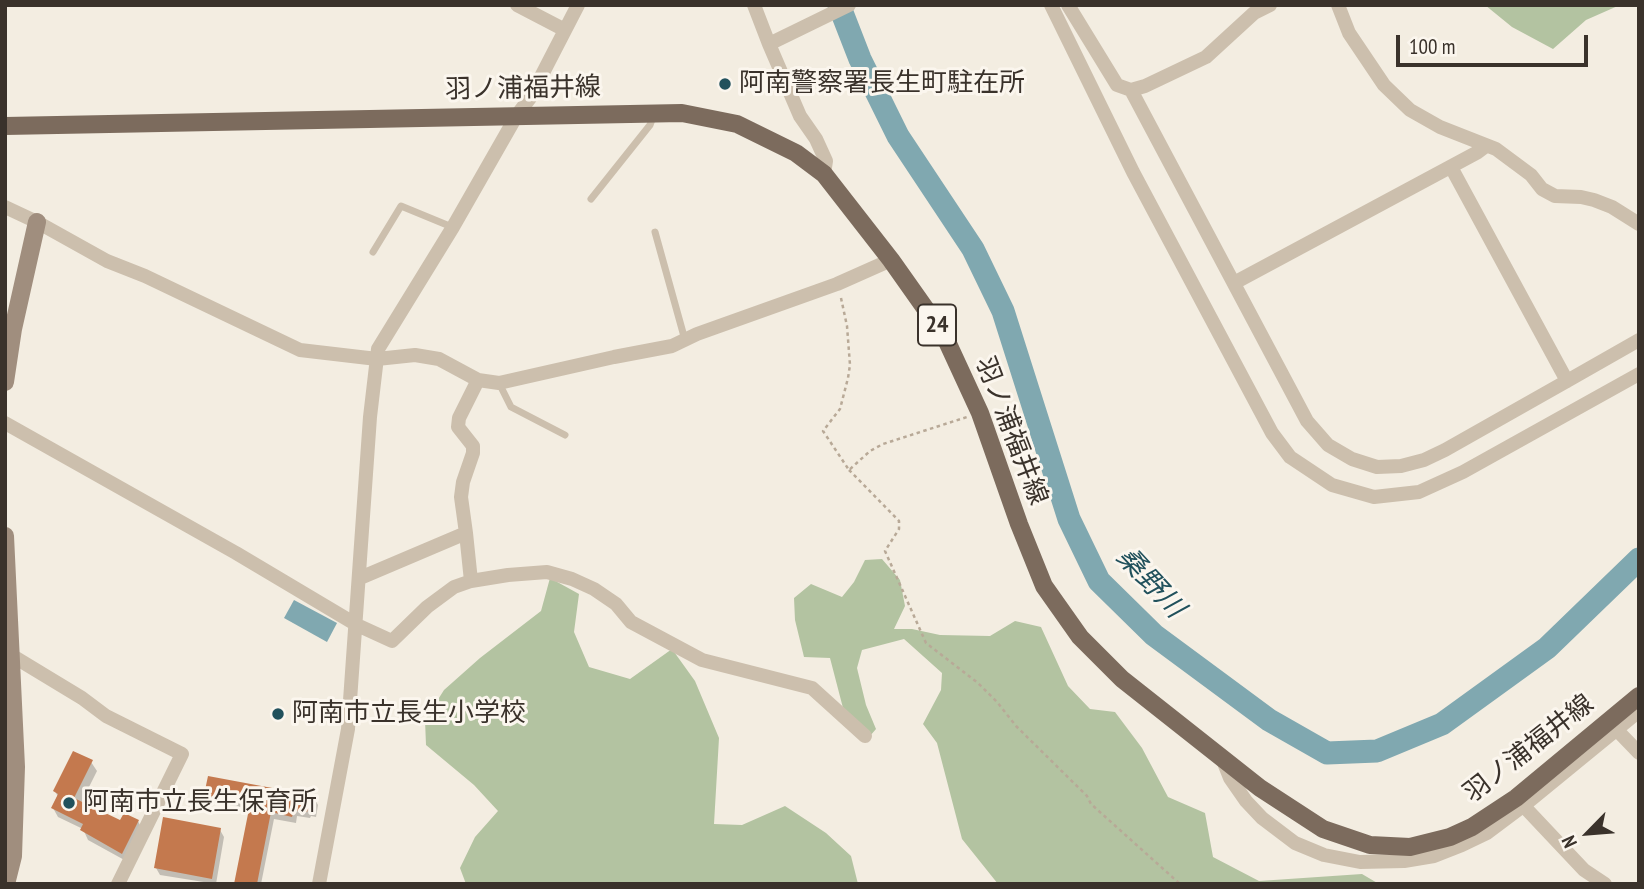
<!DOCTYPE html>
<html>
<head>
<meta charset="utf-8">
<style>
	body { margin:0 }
	#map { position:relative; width:1644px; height:889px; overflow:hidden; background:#f3ede1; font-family:"PT Sans Narrow",sans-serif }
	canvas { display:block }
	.frame { position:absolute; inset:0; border:7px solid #3a322b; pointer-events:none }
	.north { position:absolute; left:1553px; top:798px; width:70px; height:70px; -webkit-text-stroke:5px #fbf6ee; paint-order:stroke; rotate:245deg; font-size:19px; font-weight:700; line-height:28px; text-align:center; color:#3a322b }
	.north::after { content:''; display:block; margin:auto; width:24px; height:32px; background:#3a322b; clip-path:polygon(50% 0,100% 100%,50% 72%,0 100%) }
	.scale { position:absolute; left:1396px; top:35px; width:192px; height:32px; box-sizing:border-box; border:4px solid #3a322b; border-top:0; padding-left:9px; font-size:21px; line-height:24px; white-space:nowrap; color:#3a322b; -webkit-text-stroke:5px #fbf6ee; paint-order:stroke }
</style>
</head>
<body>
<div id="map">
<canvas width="1644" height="889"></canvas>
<div class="frame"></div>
<div class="north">N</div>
<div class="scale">100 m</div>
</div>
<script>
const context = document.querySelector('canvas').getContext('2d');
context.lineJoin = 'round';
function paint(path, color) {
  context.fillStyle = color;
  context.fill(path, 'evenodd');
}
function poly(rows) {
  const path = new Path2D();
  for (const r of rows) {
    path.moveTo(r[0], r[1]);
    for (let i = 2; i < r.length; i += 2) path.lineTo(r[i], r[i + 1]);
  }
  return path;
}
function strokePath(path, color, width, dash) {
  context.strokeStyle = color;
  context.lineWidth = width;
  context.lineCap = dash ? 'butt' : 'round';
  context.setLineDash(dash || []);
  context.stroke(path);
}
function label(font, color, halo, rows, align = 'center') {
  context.font = font + ' "PT Sans Narrow","Noto Sans JP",sans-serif';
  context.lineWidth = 6;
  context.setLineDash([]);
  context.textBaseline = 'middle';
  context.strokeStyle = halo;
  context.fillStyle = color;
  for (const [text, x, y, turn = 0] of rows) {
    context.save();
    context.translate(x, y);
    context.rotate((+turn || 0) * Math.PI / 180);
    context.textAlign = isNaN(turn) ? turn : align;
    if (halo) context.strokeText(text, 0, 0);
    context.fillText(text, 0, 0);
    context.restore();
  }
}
const green = poly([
	[1485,5,1620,5,1586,20,1553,49,1512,27],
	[882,559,900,580,905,606,894,629,912,629,940,635,990,636,1015,621,1041,627,1068,686,1090,709,1115,712,1142,748,1168,797,1205,813,1213,857,1259,881,1362,874,1379,884,998,884,962,839,937,743,923,724,941,690,942,673,904,639,862,650,857,668,866,705,876,729,870,736,843,708,830,658,804,657,795,620,794,598,811,584,842,597,854,582,865,560],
	[550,578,579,594,574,632,589,667,630,679,672,649,695,681,719,738,714,824,742,825,785,806,826,833,851,856,858,884,466,884,460,868,475,837,498,811,474,785,426,745,425,720,444,690,480,658,541,611]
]);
const water = poly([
	[294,600,337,623,327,642,284,618]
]);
const shadow = poly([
	[91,762,97,771,81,803,121,823,138,821,143,831,128,862,88,840,83,829,58,817,53,808,58,797,55,791],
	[206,795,314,798,318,805,316,817,311,816,310,818,297,816,296,823,274,819,261,884,236,884,250,809,210,802],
	[220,830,224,837,216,884,160,875,156,868]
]);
const river = poly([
	[839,5,860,59,898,136,973,249,1003,311,1069,519,1099,581,1154,635,1269,720,1327,753,1377,751,1442,724,1547,648,1639,559]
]);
const building = poly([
	[73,751,93,760,74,798,120,820,124,813,139,820,122,854,80,830,83,824,51,808,58,794,53,791],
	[208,776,315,796,313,810,308,809,307,812,294,810,292,817,271,812,257,884,234,884,250,804,204,795],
	[163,817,221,828,212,879,154,868]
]);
const path = poly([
	[841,298,847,326,850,365,848,378,840,409,823,431,849,470,870,451,883,444,967,417],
	[849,470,899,521,899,529,885,551,926,643,978,683,997,702,1016,726,1087,796,1091,804,1180,884]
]);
const lane = poly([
	[591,199,650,125,654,114],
	[655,232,685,340],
	[373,252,401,206,452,227],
	[499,383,511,407,565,435]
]);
const street = poly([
	[517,5,565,30],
	[754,5,769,44],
	[1051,5,1133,172,1272,433,1290,457,1332,485,1374,497,1419,492,1463,472,1639,374],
	[1068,5,1117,85,1131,90,1145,86,1206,57,1254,13,1270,5],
	[1338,5,1349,33,1384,85,1410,110,1440,127,1496,149,1531,175,1542,189,1555,196,1581,197,1594,200,1612,207,1639,224],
	[1131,90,1307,421,1328,445,1352,459,1377,467,1401,466,1424,460,1445,450,1567,381],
	[1451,167,1567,381,1639,340],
	[824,174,826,161,816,139,800,116,769,44,849,5],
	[5,207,37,222,107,261,145,276,300,350,377,359,415,355,439,359,478,380,499,383,614,357,672,346,697,334,837,284,891,260],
	[1234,283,1478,152,1486,146],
	[5,423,236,553,357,625,392,641,427,607,454,587,471,581,508,575,547,572,572,579,594,589,616,604,631,622,702,660,812,688,865,736],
	[466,533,461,497,463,482,473,453,473,446,458,427,459,418,478,380],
	[360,578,466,533,471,581],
	[11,655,82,698,106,716,182,754,118,884],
	[1611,724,1639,753],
	[1222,758,1230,778,1246,801,1262,818,1295,843,1324,855,1360,862,1404,861,1434,856,1462,845,1487,833,1523,806,1639,711],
	[1518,800,1584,870,1605,884],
	[319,884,348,729,370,417,378,349,453,227,517,115,530,98,578,5]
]);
const secondary = poly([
	[5,382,13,329,37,222],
	[5,536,16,767,13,856,6,884]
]);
const primary = poly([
	[5,126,682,113,737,124,796,153,824,174,891,260,944,335,980,413,1019,524,1044,586,1080,637,1122,679,1260,788,1323,829,1370,845,1410,847,1450,837,1472,827,1516,798,1639,696]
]);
const markers = [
	[725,84,7,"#21515c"],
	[278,714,7,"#21515c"],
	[69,803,7,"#21515c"]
];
const shields = [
	[937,325,38]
];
const shieldNames = [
	["24",937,325]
];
const poiNames = [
	["阿南警察署長生町駐在所",739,84],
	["阿南市立長生小学校",292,714],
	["阿南市立長生保育所",83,803]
];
const streetNames = [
	["羽ノ浦福井線",523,89,-1],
	["羽ノ浦福井線",1011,431,69],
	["羽ノ浦福井線",1529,749,-38]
];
const waterNames = [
	["桑野川",1150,583,47]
];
paint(green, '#b3c3a1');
paint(water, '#80a8b0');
paint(shadow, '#0003');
strokePath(river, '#80a8b0', 23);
paint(building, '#c4794e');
strokePath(path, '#b8a997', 2.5, [3.5, 3.5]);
strokePath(lane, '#ccbfad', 7);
strokePath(street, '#ccbfad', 14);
strokePath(secondary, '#a08e7e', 18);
strokePath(primary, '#7c6b5d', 18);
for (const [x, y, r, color] of markers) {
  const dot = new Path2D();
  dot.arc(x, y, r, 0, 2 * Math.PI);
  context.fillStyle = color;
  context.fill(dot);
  strokePath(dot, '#fbf6ee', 2.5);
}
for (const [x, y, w] of shields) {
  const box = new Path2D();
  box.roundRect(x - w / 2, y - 20.5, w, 41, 5);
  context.fillStyle = '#fbf6ee';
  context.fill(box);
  strokePath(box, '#3a322b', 2);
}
label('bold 24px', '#3a322b', null, shieldNames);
label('26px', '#3a322b', '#fbf6ee', poiNames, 'left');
label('26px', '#3a322b', '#fbf6ee', streetNames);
label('italic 28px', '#21515c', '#fbf6ee', waterNames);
</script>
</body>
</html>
